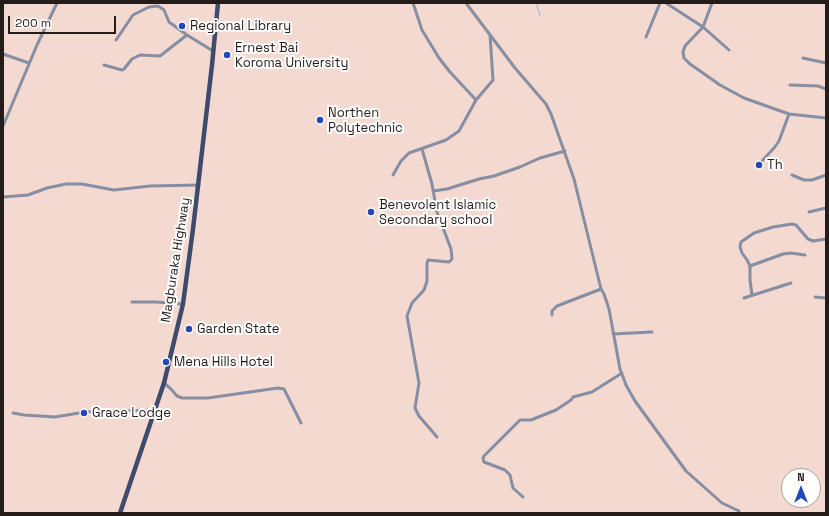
<!DOCTYPE html>
<html>
<head>
<meta charset="utf-8">
<style>
	body { margin:0 }
	#map { position:relative; width:829px; height:516px; overflow:hidden; background:#f4d9d0; font-family:"Space Grotesk",sans-serif }
	canvas { display:block }
	.frame { position:absolute; inset:0; border:4px solid #251b18; pointer-events:none }
	.north { position:absolute; left:781px; top:468px; width:40px; height:40px; box-sizing:border-box; background:#fff; border:1px solid #a8a4a3; border-radius:50%; rotate:0deg; font-size:11px; font-weight:700; line-height:16px; text-align:center; color:#251b18 }
	.north::after { content:''; display:block; margin:auto; width:14px; height:18px; background:#2448b7; clip-path:polygon(50% 0,100% 100%,50% 72%,0 100%) }
	.scale { position:absolute; left:8px; top:16px; width:108px; height:18px; box-sizing:border-box; border:2px solid #251b18; border-top:0; padding-left:5px; font-size:12px; line-height:14px; white-space:nowrap; color:#251b18; -webkit-text-stroke:3px #fff; paint-order:stroke }
</style>
</head>
<body>
<div id="map">
<canvas width="829" height="516"></canvas>
<div class="frame"></div>
<div class="north">N</div>
<div class="scale">200 m</div>
</div>
<script>
const context = document.querySelector('canvas').getContext('2d');
context.lineJoin = 'round';
function poly(rows) {
  const path = new Path2D();
  for (const r of rows) {
    path.moveTo(r[0], r[1]);
    for (let i = 2; i < r.length; i += 2) path.lineTo(r[i], r[i + 1]);
  }
  return path;
}
function strokePath(path, color, width, dash) {
  context.strokeStyle = color;
  context.lineWidth = width;
  context.lineCap = dash ? 'butt' : 'round';
  context.setLineDash(dash || []);
  context.stroke(path);
}
function label(font, color, halo, rows, align = 'center') {
  context.font = font + ' "Space Grotesk",sans-serif';
  context.lineWidth = 4;
  context.setLineDash([]);
  context.textBaseline = 'middle';
  context.strokeStyle = halo;
  context.fillStyle = color;
  for (const [text, x, y, turn = 0] of rows) {
    context.save();
    context.translate(x, y);
    context.rotate((+turn || 0) * Math.PI / 180);
    context.textAlign = isNaN(turn) ? turn : align;
    if (halo) context.strokeText(text, 0, 0);
    context.fillText(text, 0, 0);
    context.restore();
  }
}
const stream = poly([
	[536,3,540,15]
]);
const minor = poly([
	[413,3,422,30,439,58,450,72,476,100],
	[466,3,515,68,546,104,551,114,574,179,601,289,604,294,609,309,620,369,626,385,635,401,686,471,722,503,739,511,738,513],
	[666,3,703,27,729,50],
	[712,3,703,27,685,46,683,52,684,58,690,64,720,85,744,98,789,114,826,118],
	[646,37,660,3],
	[116,40,133,15,149,7,158,6,164,10,169,22,187,35,213,51],
	[3,54,29,63],
	[803,58,826,63],
	[104,65,122,70,124,69,132,59,140,55,160,56,187,35],
	[790,85,818,86,826,89],
	[3,126,37,45,57,3],
	[422,149,432,184,437,212,451,249,452,259,449,262,428,260,427,263,427,281,424,290,412,303,407,316,419,383,415,408,419,416,437,437],
	[761,162,774,148,779,141,789,114],
	[393,175,401,161,409,153,446,140,459,131,476,100,493,80,490,35],
	[792,175,804,180,812,180,826,175],
	[433,191,447,189,479,179,494,176,520,167,540,158,565,151],
	[3,197,28,195,47,188,66,184,82,184,114,190,150,186,199,185],
	[809,212,826,208],
	[805,255,791,253,783,254,750,266,747,260,742,253,740,247,741,242,754,233,773,227,792,224,796,225,808,239,813,241,826,239],
	[750,266,750,280,752,295],
	[815,297,826,298],
	[744,298,791,283],
	[132,302,156,302,183,304],
	[552,315,552,311,557,306,601,289],
	[613,334,652,332],
	[164,383,171,389,177,396,182,398,208,398,278,388,284,389,301,423],
	[13,413,24,415,55,417,85,412,155,410],
	[523,497,513,488,510,475,505,470,484,462,483,458,484,456,520,420,531,420,556,410,571,400,573,397,592,392,622,373]
]);
const primary = poly([
	[120,513,164,383,183,304,193,229,212,65,218,3]
]);
const markers = [
	[182,26,4,"#2448b7"],
	[227,55,4,"#2448b7"],
	[320,120,4,"#2448b7"],
	[759,165,4,"#2448b7"],
	[371,212,4,"#2448b7"],
	[189,329,4,"#2448b7"],
	[166,362,4,"#2448b7"],
	[84,413,4,"#2448b7"]
];
const poiNames = [
	["Regional Library",190,26],
	["Ernest Bai",235,48],
	["Koroma University",235,63],
	["Northen",328,113],
	["Polytechnic",328,128],
	["Th",767,165],
	["Benevolent Islamic",379,205],
	["Secondary school",379,220],
	["Garden State",197,329],
	["Mena Hills Hotel",174,362],
	["Grace Lodge",92,413]
];
const streetNames = [
	["Magburaka Highway",176,260,-81]
];
strokePath(stream, '#9db1de', 1);
strokePath(minor, '#858ea2', 3);
strokePath(primary, '#3d4c6c', 4.5);
for (const [x, y, r, color] of markers) {
  const dot = new Path2D();
  dot.arc(x, y, r, 0, 2 * Math.PI);
  context.fillStyle = color;
  context.fill(dot);
  strokePath(dot, '#fff', 1.5);
}
label('13px', '#251b18', '#fff', poiNames, 'left');
label('13px', '#251b18', '#fff', streetNames);
</script>
</body>
</html>
